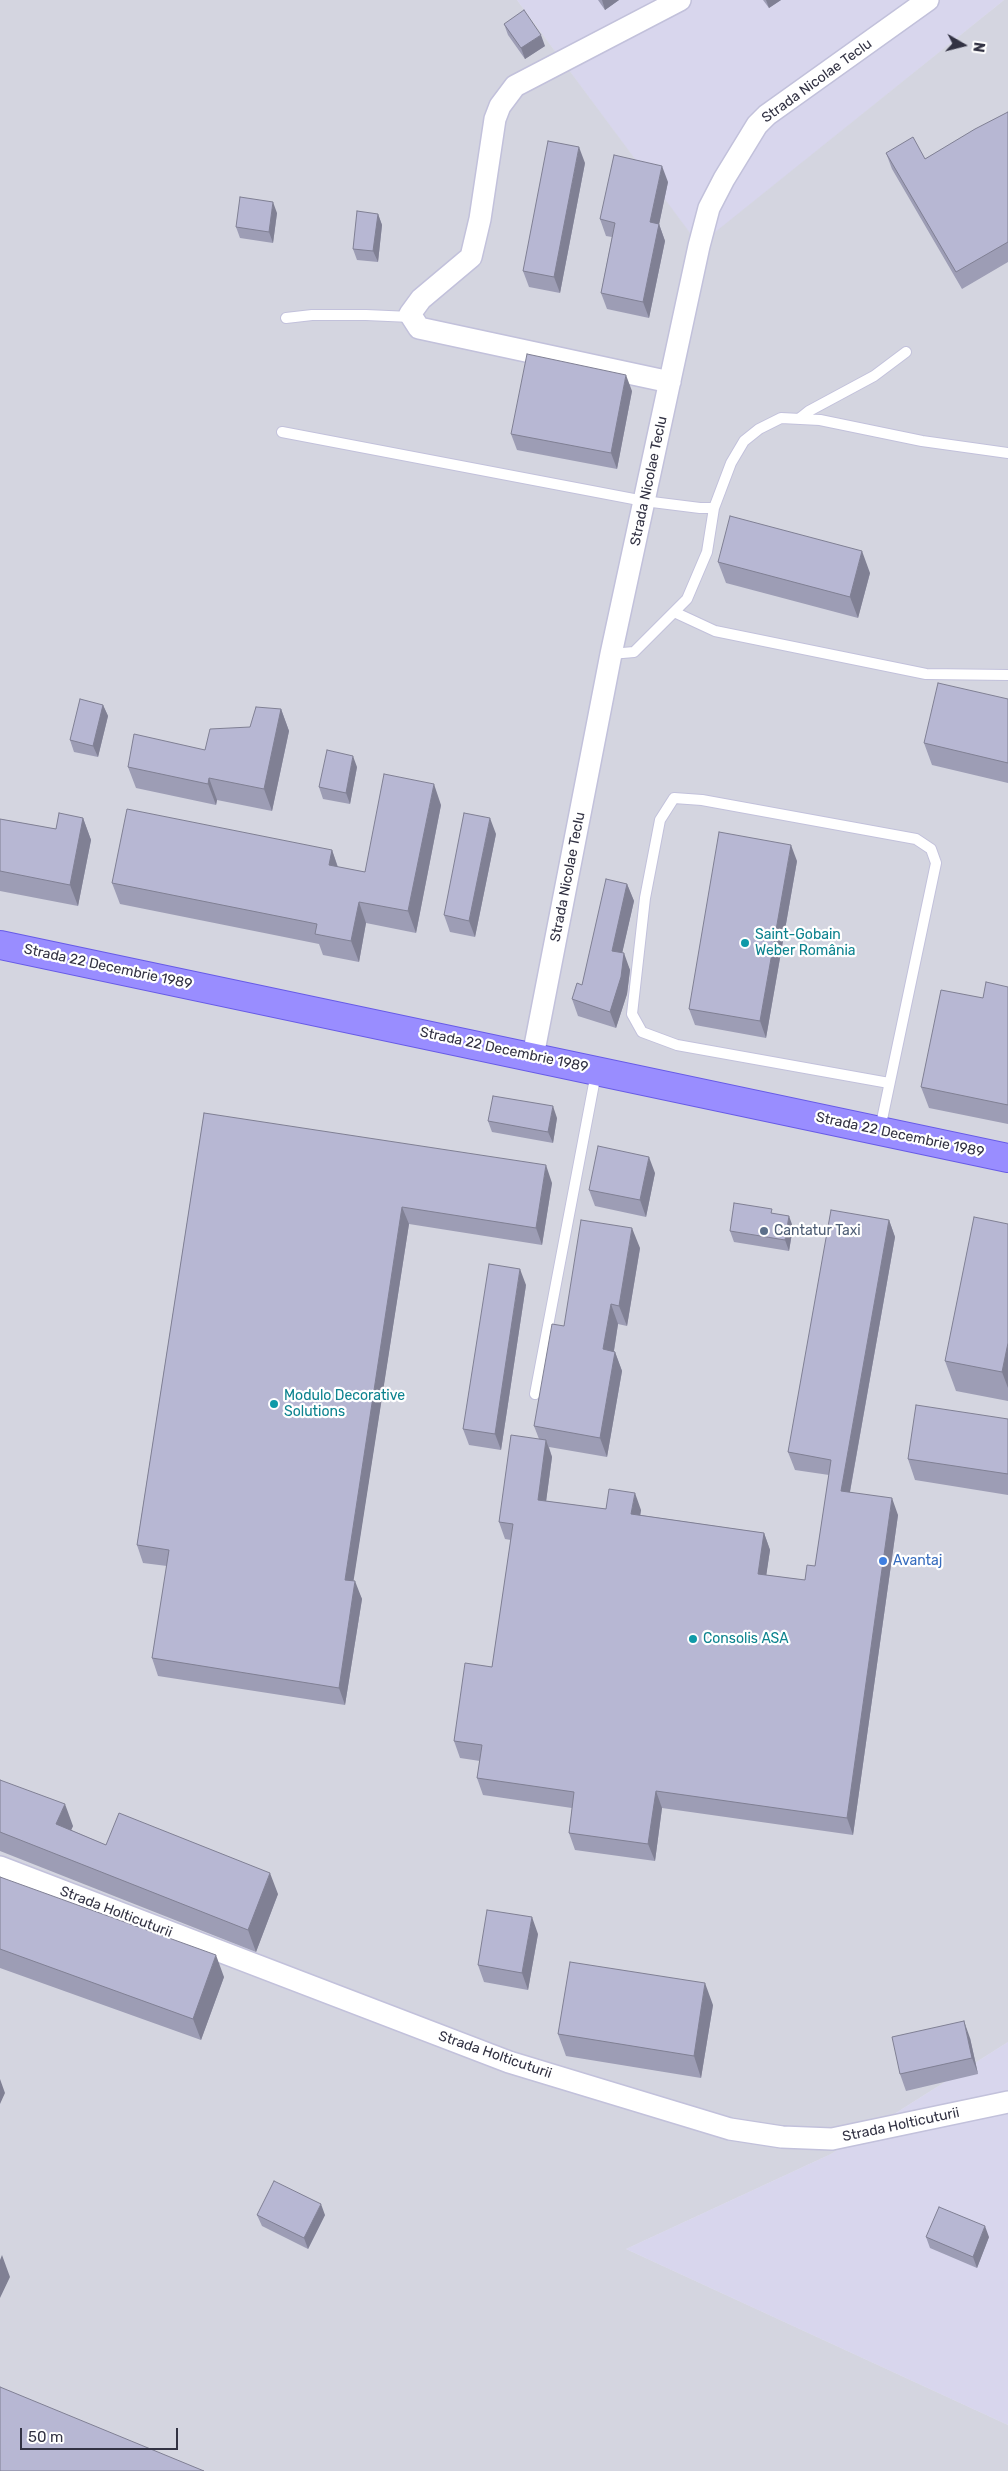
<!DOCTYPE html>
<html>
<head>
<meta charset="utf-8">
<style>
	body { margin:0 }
	#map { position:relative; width:1008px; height:2471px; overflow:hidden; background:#e3e1f1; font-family:Rubik,sans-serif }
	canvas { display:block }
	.north { position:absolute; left:938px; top:20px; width:50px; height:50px; -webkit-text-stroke:4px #fff; paint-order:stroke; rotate:98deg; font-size:14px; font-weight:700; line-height:20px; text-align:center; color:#323243 }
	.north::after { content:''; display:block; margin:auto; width:18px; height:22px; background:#323243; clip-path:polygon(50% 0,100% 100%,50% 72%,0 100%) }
	.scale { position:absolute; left:20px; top:2428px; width:158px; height:22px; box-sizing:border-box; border:2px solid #323243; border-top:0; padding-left:6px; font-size:15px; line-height:18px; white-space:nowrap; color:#323243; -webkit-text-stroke:4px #fff; paint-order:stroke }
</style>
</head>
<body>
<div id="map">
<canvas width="1008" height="2471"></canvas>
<div class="north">N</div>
<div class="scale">50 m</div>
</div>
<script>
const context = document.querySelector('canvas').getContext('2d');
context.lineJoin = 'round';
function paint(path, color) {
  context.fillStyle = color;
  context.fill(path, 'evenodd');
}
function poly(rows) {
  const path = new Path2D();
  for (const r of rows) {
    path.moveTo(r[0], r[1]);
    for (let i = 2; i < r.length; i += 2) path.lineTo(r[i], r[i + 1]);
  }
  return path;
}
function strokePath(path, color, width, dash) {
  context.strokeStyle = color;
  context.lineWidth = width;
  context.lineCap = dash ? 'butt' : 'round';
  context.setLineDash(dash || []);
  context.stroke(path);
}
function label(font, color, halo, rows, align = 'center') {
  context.font = font + ' Rubik,sans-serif';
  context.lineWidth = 4.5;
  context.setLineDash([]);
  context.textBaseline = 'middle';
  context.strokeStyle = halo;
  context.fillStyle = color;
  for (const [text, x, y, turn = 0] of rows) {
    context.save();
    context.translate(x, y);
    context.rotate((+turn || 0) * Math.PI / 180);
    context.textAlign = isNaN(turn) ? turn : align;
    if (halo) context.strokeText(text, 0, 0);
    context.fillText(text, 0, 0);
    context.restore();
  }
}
const residential = poly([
	[517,0,1004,0,699,246],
	[1008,2042,1008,2425,626,2249,831,2154]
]);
const industrial = poly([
	[0,0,517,0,699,245,1004,0,1008,0,1008,2042,831,2154,626,2249,1008,2425,1008,2471,0,2471]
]);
const lane = poly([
	[286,318,312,315,366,315,411,317],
	[799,419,809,411,874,376,906,352],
	[282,432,644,501,700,508,714,508,731,463,744,441,759,429,781,418,820,420,922,441,1008,453],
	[674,612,715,631,926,674,1008,675],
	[611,654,634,652,687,599,707,552,714,508],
	[880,1129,936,863,931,849,916,839,702,800,674,798,660,820,645,898,632,1014,642,1032,677,1045,889,1083],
	[535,1394,596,1073]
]);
const street = poly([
	[670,382,419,328,410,314,421,299,471,257,480,219,495,119,500,106,515,86,680,0],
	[533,1056,611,654,699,246,709,208,724,179,757,125,767,115,928,0],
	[0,1867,509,2062,730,2129,782,2137,832,2139,1008,2102]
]);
const primary = poly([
	[0,945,1008,1158]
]);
const wall = poly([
	[598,0,619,0,605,10],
	[763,0,781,0,769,8],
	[504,24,545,46,525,59,508,35],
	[1008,112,1008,262,962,289,892,169,886,153,925,159],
	[585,163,560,293,529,287,523,271],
	[668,182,659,224,665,241,649,318,607,309,601,293,612,237,606,236,600,219],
	[277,213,273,243,240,238,236,227],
	[378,214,382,225,378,262,357,260,353,249],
	[632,391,617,469,517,450,511,434],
	[718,562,870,573,858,618,726,583],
	[1008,699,1008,783,932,765,924,743],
	[103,705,108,716,98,757,74,752,70,740],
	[281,709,289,731,272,811,217,800,216,805,136,788,128,767,205,750,250,727],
	[357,767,350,804,323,799,319,787],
	[441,805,416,933,366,923,359,962,323,955,319,944,120,904,112,883,332,850,338,867,365,872],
	[83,818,91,840,78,906,0,891,0,819,56,829],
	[496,834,475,937,450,932,444,915],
	[797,861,766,1038,695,1025,689,1009],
	[627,884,634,901,622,953,630,970,627,994,616,1028,578,1016,572,999,582,985],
	[1008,987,1008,1124,929,1108,921,1087,983,998],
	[204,1113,552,1183,542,1245,409,1224,353,1581,362,1599,345,1705,158,1676,152,1658,167,1566,143,1563,137,1545],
	[557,1118,553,1143,492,1132,488,1121],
	[655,1173,646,1217,595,1206,589,1190],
	[773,1213,793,1227,789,1251,734,1242,730,1231],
	[889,1220,895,1237,850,1492,898,1515,853,1835,662,1808,655,1861,575,1850,569,1833,572,1808,483,1795,477,1778,480,1761,460,1758,454,1741,492,1667,511,1540,505,1539,499,1522,539,1439,534,1426,564,1326,640,1248,627,1326,618,1324,614,1351,615,1352,622,1371,607,1457,549,1447,552,1457,546,1501,606,1509,641,1510,640,1515,764,1533,770,1550,766,1575,805,1580,815,1566,829,1475,795,1470,788,1452],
	[1008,1224,1008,1401,956,1391,945,1361],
	[526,1285,501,1450,469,1445,463,1429],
	[1008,1419,1008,1495,915,1480,908,1459],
	[0,1780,73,1826,71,1830,106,1845,278,1894,256,1952,0,1851],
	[0,1877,224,1977,201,2040,0,1968],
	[538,1934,528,1990,484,1982,478,1965],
	[713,2005,701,2078,566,2056,558,2034],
	[970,2038,978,2074,906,2091,900,2074],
	[257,2215,325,2215,308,2249,262,2226],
	[926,2237,989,2237,977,2268,930,2248]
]);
const shadedWall = poly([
	[602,0,619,0,605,10],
	[766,0,781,0,769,8],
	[541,35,545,46,525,59,521,48],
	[579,147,585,163,560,293,554,277],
	[662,166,668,182,656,239,650,222],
	[273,202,277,213,273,243,269,232],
	[378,214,382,225,378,262,373,251],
	[659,224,665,241,649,318,643,302],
	[626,375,632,391,617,469,611,453],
	[862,551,870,573,858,618,850,597],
	[103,705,108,716,98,757,93,746],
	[281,709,289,731,272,811,264,789],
	[353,756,357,767,350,804,346,793],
	[209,778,217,800,216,805,208,784],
	[434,784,441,805,416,933,408,911],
	[83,818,91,840,78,906,70,885],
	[490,818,496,834,475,937,469,921],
	[791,845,797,861,766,1038,760,1021],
	[332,850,339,871,329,865],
	[627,884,634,901,619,967,612,951],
	[359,902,366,923,359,962,351,941],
	[624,953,630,970,627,994,616,1028,610,1012],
	[553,1106,557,1118,553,1143,548,1132],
	[649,1157,655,1173,646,1217,640,1200],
	[546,1165,552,1183,542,1245,536,1228],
	[402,1207,409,1224,351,1597,345,1580],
	[789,1216,793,1227,789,1251,785,1240],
	[889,1220,895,1237,847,1508,841,1491],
	[632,1228,640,1248,627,1326,619,1306],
	[520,1269,526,1285,501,1450,495,1434],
	[611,1304,618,1324,611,1369,603,1349],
	[1008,1343,1008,1388,1002,1372],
	[615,1352,622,1371,607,1457,600,1438],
	[546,1440,552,1457,544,1517,538,1500],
	[635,1493,641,1510,638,1531,631,1514],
	[892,1498,898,1515,853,1835,847,1818],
	[764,1533,770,1550,764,1591,758,1574],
	[355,1581,362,1599,345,1705,339,1688],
	[656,1791,662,1808,655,1861,648,1844],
	[65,1804,73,1826,64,1846,56,1824],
	[270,1873,278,1894,256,1952,248,1930],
	[532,1917,538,1934,528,1990,522,1973],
	[216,1955,224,1977,201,2040,193,2019],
	[705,1983,713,2005,701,2078,694,2056],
	[964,2021,970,2038,978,2074,972,2058],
	[0,2079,5,2093,0,2104],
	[321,2204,325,2215,308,2249,304,2238],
	[985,2226,989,2237,977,2268,973,2257],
	[2,2255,10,2277,0,2298,0,2260]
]);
const building = poly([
	[524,10,541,35,521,48,504,24,524,10],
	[1008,112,1008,242,956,272,886,153,913,137,925,159,975,129,1008,112],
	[548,141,579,147,554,277,523,271,548,141],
	[614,155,662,166,650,222,659,224,643,302,601,293,615,223,600,219,614,155],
	[240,197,273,202,269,232,236,227,240,197],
	[357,211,378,214,373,251,353,249,357,211],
	[527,354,626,375,611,453,511,434,527,354],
	[730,516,862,551,850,597,718,562,730,516],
	[938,683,1008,699,1008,763,924,743,938,683],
	[80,699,103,705,93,746,70,740,80,699],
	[256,707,281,709,264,789,209,778,208,784,128,767,134,734,205,750,210,729,250,727,256,707],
	[327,750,353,756,346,793,319,787,327,750],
	[384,774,434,784,408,911,359,902,351,941,315,934,317,924,112,883,127,809,332,850,329,865,365,872,384,774],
	[59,813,83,818,70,885,0,871,0,819,56,829,59,813],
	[464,813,490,818,469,921,444,915,464,813],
	[719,832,791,845,760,1021,689,1009,719,832],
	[606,879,627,884,612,951,624,953,621,977,610,1012,572,999,577,983,582,985,606,879],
	[986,982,1008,987,1008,1105,921,1087,941,990,983,998,986,982],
	[493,1096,553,1106,548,1132,488,1121,493,1096],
	[204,1113,546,1165,536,1228,402,1207,345,1580,355,1581,339,1688,152,1658,169,1550,137,1545,204,1113],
	[598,1146,649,1157,640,1200,589,1190,598,1146],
	[734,1203,772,1209,771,1213,789,1216,785,1240,730,1231,734,1203],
	[831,1210,889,1220,841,1491,892,1498,847,1818,656,1791,648,1844,569,1833,574,1792,477,1778,482,1745,454,1741,465,1663,492,1667,513,1524,499,1522,511,1435,546,1440,538,1500,606,1509,609,1489,635,1493,631,1514,764,1533,758,1574,805,1580,807,1565,815,1566,831,1460,788,1452,831,1210],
	[974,1217,1008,1224,1008,1343,1002,1372,945,1361,974,1217],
	[581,1220,632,1228,619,1306,611,1304,603,1349,615,1352,600,1438,534,1426,552,1324,564,1326,581,1220],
	[489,1264,520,1269,495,1434,463,1429,489,1264],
	[916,1405,1008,1419,1008,1474,908,1459,916,1405],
	[0,1780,65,1804,56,1824,106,1845,119,1813,270,1873,248,1930,0,1832,0,1780],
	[0,1877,216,1955,193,2019,0,1949,0,1877],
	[487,1910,532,1917,522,1973,478,1965,487,1910],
	[570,1962,705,1983,694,2056,558,2034,570,1962],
	[964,2021,972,2058,900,2074,892,2037,964,2021],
	[274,2181,321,2204,304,2238,257,2215,274,2181],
	[939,2207,985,2226,973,2257,926,2237,939,2207],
	[0,2387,204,2471,0,2471,0,2387]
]);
const markers = [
	[745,943,5,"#0f9aa8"],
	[764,1231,5,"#5c6f8a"],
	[274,1404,5,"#0f9aa8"],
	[883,1561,5,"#3f7fe0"],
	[693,1639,5,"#0f9aa8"]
];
const streetNames = [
	["Strada Nicolae Teclu",817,81,-36],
	["Strada Nicolae Teclu",649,481,-78],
	["Strada Nicolae Teclu",568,877,-79],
	["Strada 22 Decembrie 1989",108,967,12],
	["Strada 22 Decembrie 1989",504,1050,12],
	["Strada 22 Decembrie 1989",900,1135,12],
	["Strada Holticuturii",116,1912,21],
	["Strada Holticuturii",495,2055,19],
	["Strada Holticuturii",901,2125,-12]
];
const cultureNames = [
	["Saint-Gobain",755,935],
	["Weber România",755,951],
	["Modulo Decorative",284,1396],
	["Solutions",284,1412],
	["Consolis ASA",703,1639]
];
const serviceNames = [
	["Cantatur Taxi",774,1231]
];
const shopNames = [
	["Avantaj",893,1561]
];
paint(residential, '#d8d6ed');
paint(industrial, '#d4d5e0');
strokePath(lane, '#c2c1db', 12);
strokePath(street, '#c2c1db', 24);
strokePath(primary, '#675be6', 30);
strokePath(lane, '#fff', 10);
strokePath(street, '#fff', 21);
strokePath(primary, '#998dff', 28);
paint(wall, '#9d9db5');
paint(shadedWall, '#808094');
paint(building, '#b7b7d3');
strokePath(building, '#808094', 1);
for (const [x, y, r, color] of markers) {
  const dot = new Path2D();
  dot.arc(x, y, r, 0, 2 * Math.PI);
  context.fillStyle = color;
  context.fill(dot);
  strokePath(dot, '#fff', 2);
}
label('14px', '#323243', '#fff', streetNames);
label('14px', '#0d838f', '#fff', cultureNames, 'left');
label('14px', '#4e5e75', '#fff', serviceNames, 'left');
label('14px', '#366cbe', '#fff', shopNames, 'left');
</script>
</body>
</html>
